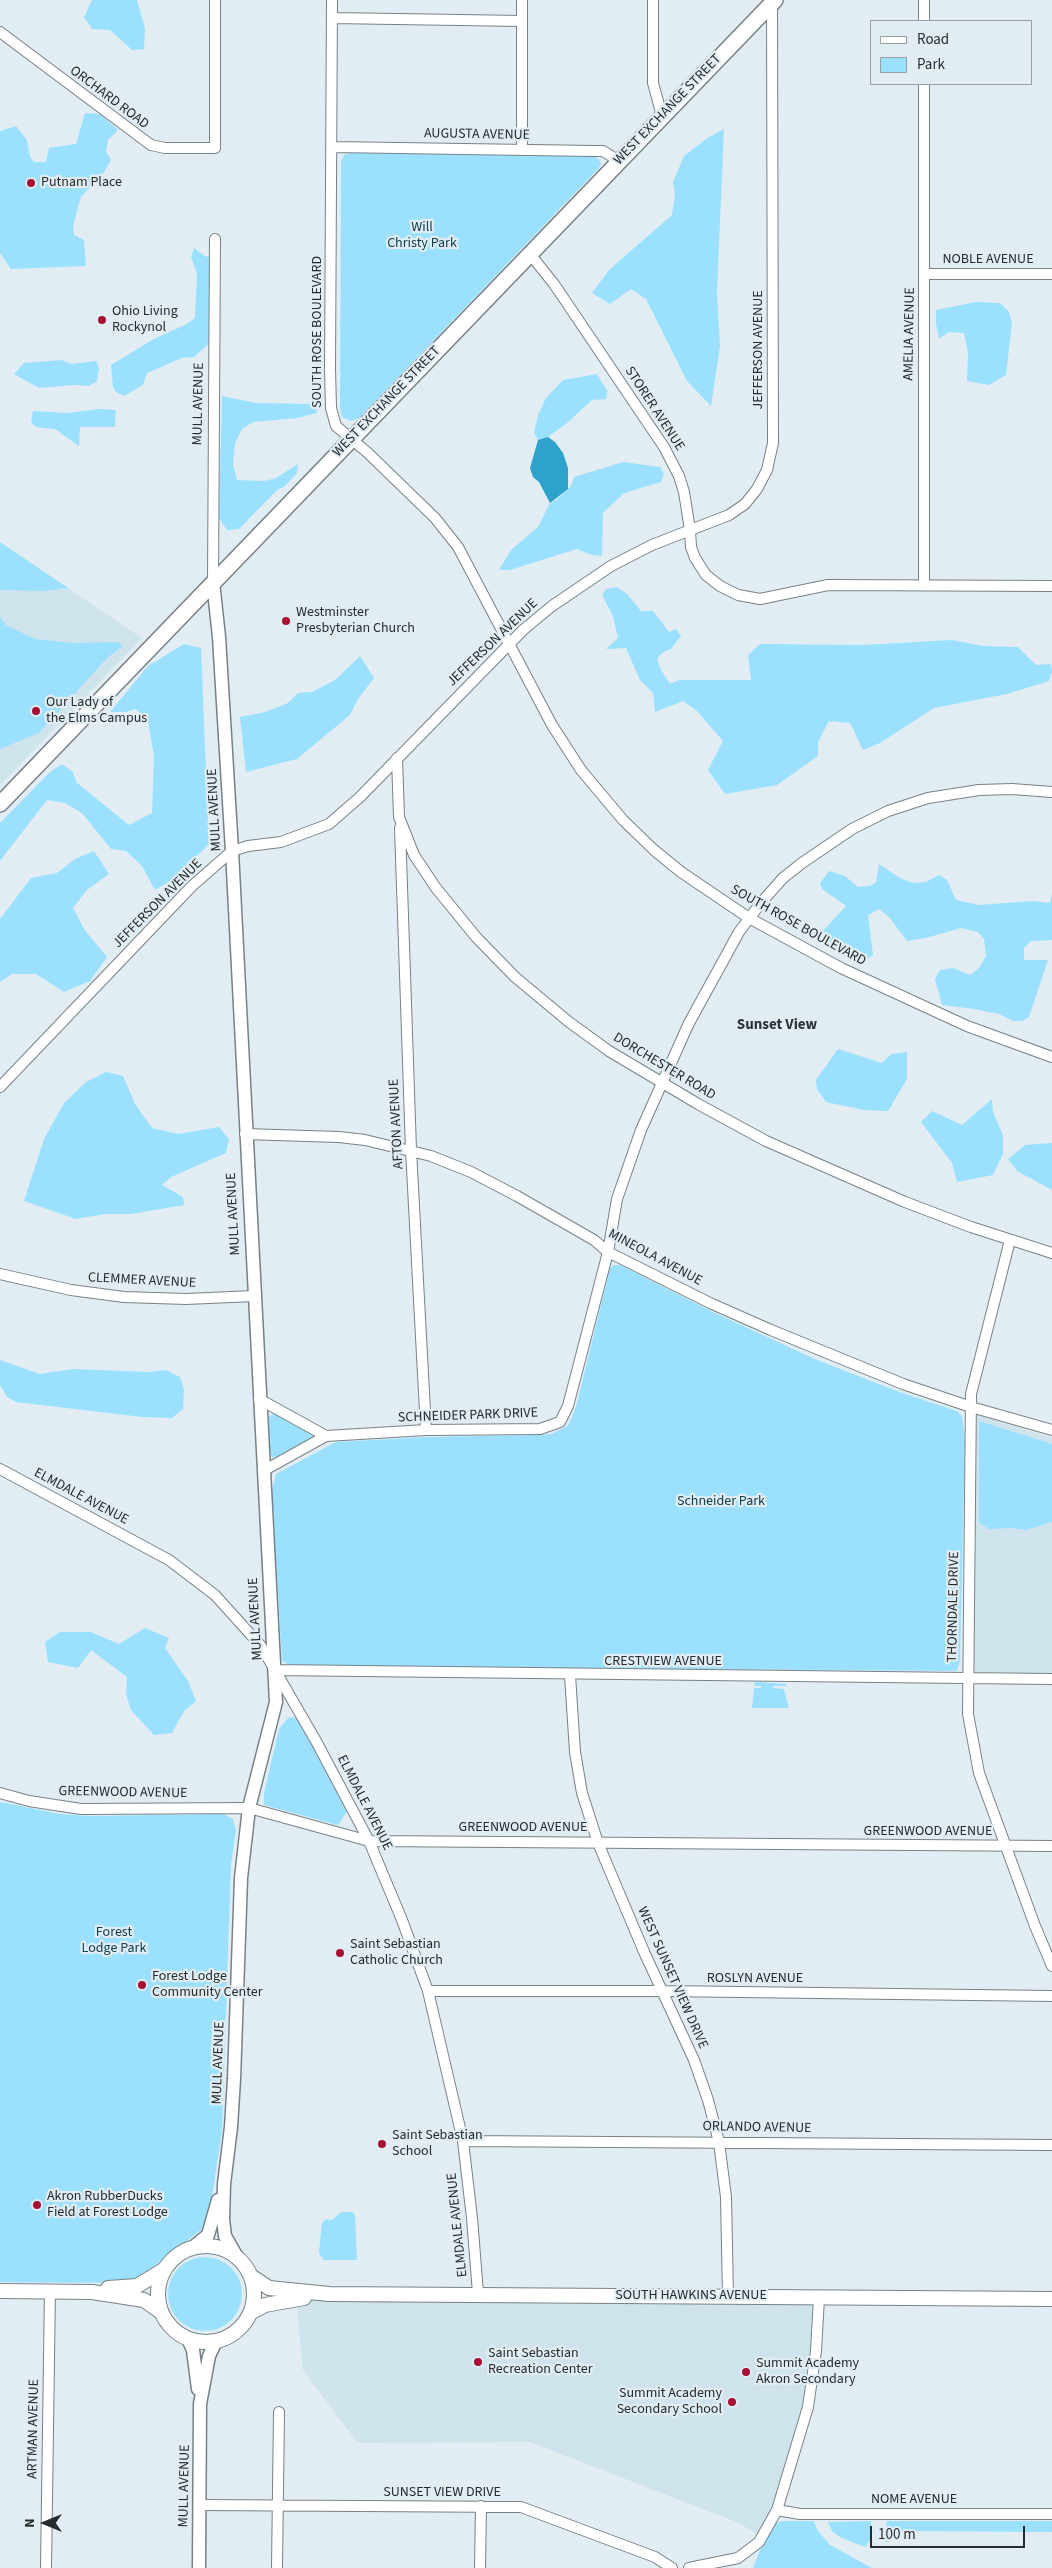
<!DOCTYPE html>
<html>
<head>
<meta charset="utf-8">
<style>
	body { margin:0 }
	#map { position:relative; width:1052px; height:2568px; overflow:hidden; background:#e1edf3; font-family:"Source Sans 3",sans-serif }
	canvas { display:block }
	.legend { position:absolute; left:870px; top:20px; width:162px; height:65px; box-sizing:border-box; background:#e1edf3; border:1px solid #969fa4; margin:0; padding:6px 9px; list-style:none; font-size:15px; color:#262b2d }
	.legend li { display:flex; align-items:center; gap:10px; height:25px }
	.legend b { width:25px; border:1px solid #969fa4 }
	.north { position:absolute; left:20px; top:2498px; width:50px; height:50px; -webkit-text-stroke:4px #e1edf3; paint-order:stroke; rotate:270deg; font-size:14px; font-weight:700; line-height:20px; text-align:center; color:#262b2d }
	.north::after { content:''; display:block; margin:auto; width:18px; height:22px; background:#262b2d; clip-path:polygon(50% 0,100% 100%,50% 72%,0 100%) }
	.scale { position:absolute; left:870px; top:2526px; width:155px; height:22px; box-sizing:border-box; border:2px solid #262b2d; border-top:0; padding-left:6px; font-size:15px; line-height:18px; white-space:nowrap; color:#262b2d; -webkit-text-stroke:4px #e1edf3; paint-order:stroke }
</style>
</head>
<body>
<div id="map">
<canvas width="1052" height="2568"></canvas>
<ul class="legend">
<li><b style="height:6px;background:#fff"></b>Road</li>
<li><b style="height:14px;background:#9be1ff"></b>Park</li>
</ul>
<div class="north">N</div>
<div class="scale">100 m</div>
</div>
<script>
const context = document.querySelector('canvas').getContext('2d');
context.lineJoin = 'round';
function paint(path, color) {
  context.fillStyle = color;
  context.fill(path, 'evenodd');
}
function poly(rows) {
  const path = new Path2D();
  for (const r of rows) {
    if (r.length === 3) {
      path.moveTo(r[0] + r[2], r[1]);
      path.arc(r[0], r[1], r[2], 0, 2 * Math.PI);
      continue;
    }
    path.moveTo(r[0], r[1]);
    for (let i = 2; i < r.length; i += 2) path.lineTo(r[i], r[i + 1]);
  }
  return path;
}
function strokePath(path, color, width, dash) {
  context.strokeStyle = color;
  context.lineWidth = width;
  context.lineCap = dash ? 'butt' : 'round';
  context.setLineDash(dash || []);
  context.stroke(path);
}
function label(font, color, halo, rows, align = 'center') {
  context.font = font + ' "Source Sans 3",sans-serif';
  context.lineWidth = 4.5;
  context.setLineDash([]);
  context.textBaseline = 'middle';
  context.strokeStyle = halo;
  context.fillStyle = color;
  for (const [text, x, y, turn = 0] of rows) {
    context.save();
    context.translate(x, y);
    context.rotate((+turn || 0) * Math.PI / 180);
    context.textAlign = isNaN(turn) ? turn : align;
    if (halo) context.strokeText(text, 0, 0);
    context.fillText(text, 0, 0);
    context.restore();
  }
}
const built = poly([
	[0,542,142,638,0,785],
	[978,1415,1052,1438,1052,1674,976,1672,972,1667,976,1421],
	[819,2298,808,2407,762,2537,739,2523,530,2442,358,2443,303,2370,296,2299]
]);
const green = poly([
	[92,0,137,0,145,28,144,49,132,50,110,30,92,29,84,17],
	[85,113,100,114,118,130,108,140,106,151,111,160,104,172,81,197,73,226,74,235,84,240,86,266,11,269,0,253,0,131,16,126,27,140,30,157,34,162,46,162,49,148,76,144],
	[724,129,717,293,720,346,711,406,687,381,646,299,631,289,610,304,592,293,610,269,672,215,675,194,673,182,684,156,709,137],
	[350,153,593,156,599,159,601,164,598,169,359,418,351,421,342,417,340,408,341,161,344,155],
	[194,248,205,256,212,258,211,342,194,357,182,358,147,373,143,385,124,396,116,392,113,387,111,365,154,339,187,324,195,318,197,273,191,257],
	[976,302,1000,303,1009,312,1012,323,1006,375,989,385,967,381,968,353,964,333,949,332,939,339,936,324,936,310],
	[61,360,72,364,96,361,99,368,97,382,88,386,75,385,39,388,14,374,24,363],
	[597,374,607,391,606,399,592,400,567,423,548,437,538,440,534,433,538,415,546,398,563,380],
	[222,396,256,403,309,404,316,406,317,413,297,418,253,422,242,429,235,443,233,465,237,480,264,481,276,478,298,464,297,473,284,487,278,489,239,529,227,530,219,518],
	[99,409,116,410,115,427,80,427,79,446,55,429,36,427,31,422,33,411,67,413],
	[623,462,660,467,664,474,661,482,624,493,603,513,602,556,592,555,577,549,510,570,499,570,511,550,538,527,550,503,556,500,571,486,574,477],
	[0,542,68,588,45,591,0,590],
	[617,587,627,594,641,611,653,611,669,632,676,629,681,636,671,649,663,652,657,659,661,670,670,684,679,680,751,680,748,655,760,644,862,645,952,640,983,646,1018,647,1036,665,1051,664,1052,671,1049,681,1007,694,934,708,880,743,863,750,850,723,829,721,818,742,818,756,777,785,725,794,708,770,723,741,696,710,683,701,655,712,653,693,640,680,626,648,606,649,618,638,613,616,602,595,606,589],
	[0,616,6,625,35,639,73,643,118,642,123,646,108,657,39,733,0,749],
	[184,644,201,648,209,844,174,879,155,890,142,866,126,851,111,849,82,813,65,803,47,800,0,861,0,823,50,772,62,764,73,772,76,782,129,825,152,813,154,756,148,722,136,709,126,712,110,712,148,666],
	[360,656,374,678,358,699,350,715,297,759,246,772,240,717,265,712,288,703,298,693,312,692,335,680],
	[94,851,109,874,87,890,73,908,84,929,107,957,90,981,64,992,36,974,12,974,0,982,0,919,31,878,57,873,75,859],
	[879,864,900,878,913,883,926,882,939,875,947,880,956,900,979,905,1033,901,1050,903,1052,894,1052,940,1031,941,1024,948,1024,960,1048,960,1029,1017,1023,1021,1013,1021,999,1014,974,1009,942,1005,935,979,940,970,953,968,970,975,978,969,986,956,984,939,978,932,961,928,926,938,907,941,889,917,879,909,868,915,873,955,865,960,854,952,827,941,822,932,846,906,822,889,820,883,829,871,845,876,858,887,870,886,876,882],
	[838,1049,882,1063,891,1054,907,1052,907,1079,888,1111,864,1110,826,1102,817,1089,816,1080],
	[106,1072,123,1076,135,1104,152,1128,178,1134,219,1127,229,1139,226,1153,171,1177,162,1185,183,1197,184,1205,131,1214,105,1214,76,1219,24,1201,44,1139,64,1103,86,1082],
	[992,1099,993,1112,1003,1135,1003,1154,993,1175,957,1182,952,1163,921,1122,932,1111,962,1125],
	[1052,1143,1052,1190,1017,1171,1008,1159,1025,1145],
	[614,1265,620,1265,713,1312,815,1359,894,1390,957,1411,962,1416,965,1440,960,1661,957,1671,299,1666,289,1666,282,1660,272,1490,276,1474,336,1442,426,1437,537,1435,551,1434,568,1426,576,1407,610,1268],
	[0,1360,40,1374,73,1369,149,1372,166,1370,180,1377,184,1389,183,1409,172,1418,142,1417,16,1402,7,1397,0,1385],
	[275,1413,315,1434,313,1437,284,1456,277,1458,272,1457,269,1449,268,1417],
	[979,1421,1052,1444,1052,1522,1026,1530,1012,1528,989,1529,979,1523],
	[145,1628,169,1638,165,1648,188,1681,196,1701,184,1711,172,1733,154,1735,131,1710,126,1694,127,1677,91,1650,78,1668,48,1662,45,1642,60,1632,91,1632,119,1644],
	[755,1682,786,1684,786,1686,773,1686,773,1688,784,1689,789,1708,752,1708,754,1688,761,1688,761,1686,754,1686],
	[295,1717,299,1721,348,1810,338,1825,264,1805,264,1793,279,1729,288,1718],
	[0,1802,60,1814,90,1816,223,1814,233,1819,236,1831,231,1865,222,2130,209,2217,202,2229,137,2280,127,2283,0,2282],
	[341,2212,353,2212,355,2215,357,2260,323,2260,319,2252,322,2223,326,2219,332,2220],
	[205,2294,37],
	[783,2521,814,2521,818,2531,830,2545,872,2568,753,2568,770,2525],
	[871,2521,871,2539,865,2547,840,2537,832,2531,828,2522],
	[887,2521,1052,2521,1052,2532,891,2531,887,2543,884,2540]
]);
const water = poly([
	[548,437,555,442,563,453,568,468,568,489,550,503,539,482,533,477,530,468,538,440]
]);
const minor = poly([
	[332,0,330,369,331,408,336,426,368,453,435,518,458,547,552,725,581,770,623,820,654,850,681,872,749,918,841,968,967,1026,1052,1057],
	[522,0,522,149],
	[653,0,653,83,662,116],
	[332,18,522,21],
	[924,21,924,0],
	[0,32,151,145,165,148,215,148,215,0],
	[924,84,924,585],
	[333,147,594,151,603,151,619,161],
	[530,254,554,284,664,447,679,476,684,492,690,530,691,547,695,558,706,575,720,586,738,595,760,599,828,585,1052,586],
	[924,274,1052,274],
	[213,582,215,239],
	[397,758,399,817,414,855,436,888,476,937,515,977,569,1022,609,1051,698,1104,766,1141,905,1202,971,1227,1052,1253],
	[400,828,411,1150,426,1430],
	[0,1087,192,886,232,851,248,846,281,842,329,824,360,797,523,630,552,606,611,566,652,545,729,515,745,504,757,489,767,470,773,443,772,3],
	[245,1134,339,1137,365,1140,431,1156,471,1172,517,1196,594,1240,608,1252,710,1303,771,1330,903,1384,971,1407,1052,1430],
	[1010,1240,971,1394,968,1714,979,1773,1035,1926,1052,1966],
	[0,1274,71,1290,124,1297,186,1299,254,1296],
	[259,1399,326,1436],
	[0,1469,169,1560,215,1595,261,1646,316,1741,369,1841,402,1920,428,1991,463,2141,472,2218,478,2293],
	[263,1471,326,1436,426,1430,540,1429,560,1422,568,1406,608,1252,617,1199,641,1130,689,1023,739,932,760,904,783,878,802,863,852,829,888,811,928,798,979,790,1012,789,1052,792],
	[274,1670,1052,1679],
	[570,1675,575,1752,582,1793,598,1843,645,1954,694,2060,708,2100,719,2142,726,2197,728,2296],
	[0,1793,29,1801,81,1809,249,1808,369,1841,1052,1846],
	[428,1991,663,1991,1052,1996],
	[463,2141,1052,2145],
	[199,2505,521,2507,655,2557,672,2568],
	[777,2510,800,2514,1052,2514],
	[46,2568,50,2290],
	[277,2568,279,2412],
	[480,2568,481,2506],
	[689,2568,738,2558,759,2542,777,2510,808,2407,816,2351,819,2298]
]);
const tertiary = poly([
	[213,582,219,637,232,851,276,1702,249,1808,241,1878,234,2079,231,2127,224,2184,223,2220,225,2236,237,2257],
	[192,2248,208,2235,218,2200],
	[188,2339,193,2350,198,2389],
	[199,2568,200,2404,209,2356,216,2341]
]);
const secondary = poly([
	[206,2294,48],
	[251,2276,269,2288,329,2294,1052,2299],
	[108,2288,137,2286,165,2269],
	[0,2291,92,2292,144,2300,161,2312],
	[250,2313,265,2305,304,2298]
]);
const primary = poly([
	[0,804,775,0]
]);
const markers = [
	[31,183,5,"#a70e34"],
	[102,320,5,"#a70e34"],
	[286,621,5,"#a70e34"],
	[36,711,5,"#a70e34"],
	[340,1953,5,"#a70e34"],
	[142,1985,5,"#a70e34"],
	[382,2144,5,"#a70e34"],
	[37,2205,5,"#a70e34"],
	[478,2362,5,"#a70e34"],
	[746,2372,5,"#a70e34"],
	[732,2402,5,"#a70e34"]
];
const streetNames = [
	["ORCHARD ROAD",109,98,37],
	["WEST EXCHANGE STREET",668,110,-46],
	["AUGUSTA AVENUE",477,135,1],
	["NOBLE AVENUE",988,260],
	["SOUTH ROSE BOULEVARD",318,332,-90],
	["AMELIA AVENUE",910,334,-89],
	["JEFFERSON AVENUE",759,350,-90],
	["WEST EXCHANGE STREET",387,402,-46],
	["MULL AVENUE",199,404,-89],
	["STORER AVENUE",654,409,57],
	["JEFFERSON AVENUE",493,643,-44],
	["MULL AVENUE",215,810,-93],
	["JEFFERSON AVENUE",158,904,-45],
	["SOUTH ROSE BOULEVARD",798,926,29],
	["DORCHESTER ROAD",664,1067,31],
	["AFTON AVENUE",397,1124,-93],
	["MULL AVENUE",234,1214,-93],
	["MINEOLA AVENUE",655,1258,28],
	["CLEMMER AVENUE",142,1281,3],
	["SCHNEIDER PARK DRIVE",468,1416,-2],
	["ELMDALE AVENUE",81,1497,28],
	["THORNDALE DRIVE",954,1607,-89],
	["MULL AVENUE",256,1619,-93],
	["CRESTVIEW AVENUE",663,1662],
	["GREENWOOD AVENUE",123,1793,1],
	["ELMDALE AVENUE",364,1803,63],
	["GREENWOOD AVENUE",523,1828],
	["GREENWOOD AVENUE",928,1832],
	["WEST SUNSET VIEW DRIVE",672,1978,66],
	["ROSLYN AVENUE",755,1979],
	["MULL AVENUE",219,2063,-88],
	["ORLANDO AVENUE",757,2128,1],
	["ELMDALE AVENUE",458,2225,-96],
	["SOUTH HAWKINS AVENUE",691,2296],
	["ARTMAN AVENUE",34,2429,-89],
	["MULL AVENUE",185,2486,-89],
	["SUNSET VIEW DRIVE",442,2493],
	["NOME AVENUE",914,2500]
];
const poiNames = [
	["Putnam Place",41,183],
	["Ohio Living",112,312],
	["Rockynol",112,328],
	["Westminster",296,613],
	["Presbyterian Church",296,629],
	["Our Lady of",46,703],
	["the Elms Campus",46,719],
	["Saint Sebastian",350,1945],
	["Catholic Church",350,1961],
	["Forest Lodge",152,1977],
	["Community Center",152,1993],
	["Saint Sebastian",392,2136],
	["School",392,2152],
	["Akron RubberDucks",47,2197],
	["Field at Forest Lodge",47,2213],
	["Saint Sebastian",488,2354],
	["Recreation Center",488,2370],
	["Summit Academy",756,2364],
	["Akron Secondary",756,2380],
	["Summit Academy",722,2394,"right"],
	["Secondary School",722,2410,"right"]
];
const parkNames = [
	["Will",422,228],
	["Christy Park",422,244],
	["Schneider Park",721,1502],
	["Forest",114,1933],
	["Lodge Park",114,1949]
];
const neighbourhoodNames = [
	["Sunset View",777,1026]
];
paint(built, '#cfe3ec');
paint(green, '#9be1ff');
paint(water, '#2ea2cc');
strokePath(minor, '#778287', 12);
strokePath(tertiary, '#778287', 15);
strokePath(secondary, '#778287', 16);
strokePath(primary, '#778287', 18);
strokePath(minor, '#fff', 10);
strokePath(tertiary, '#fff', 12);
strokePath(secondary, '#fff', 14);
strokePath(primary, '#fff', 15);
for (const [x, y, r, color] of markers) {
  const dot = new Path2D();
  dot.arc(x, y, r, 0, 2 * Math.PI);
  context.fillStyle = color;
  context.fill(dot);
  strokePath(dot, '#e1edf3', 2);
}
label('14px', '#262b2d', '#e1edf3', streetNames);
label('14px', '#262b2d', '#e1edf3', poiNames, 'left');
label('14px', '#104052', '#e1edf3', parkNames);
label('bold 15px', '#2c353a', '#e1edf3', neighbourhoodNames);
</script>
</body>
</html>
